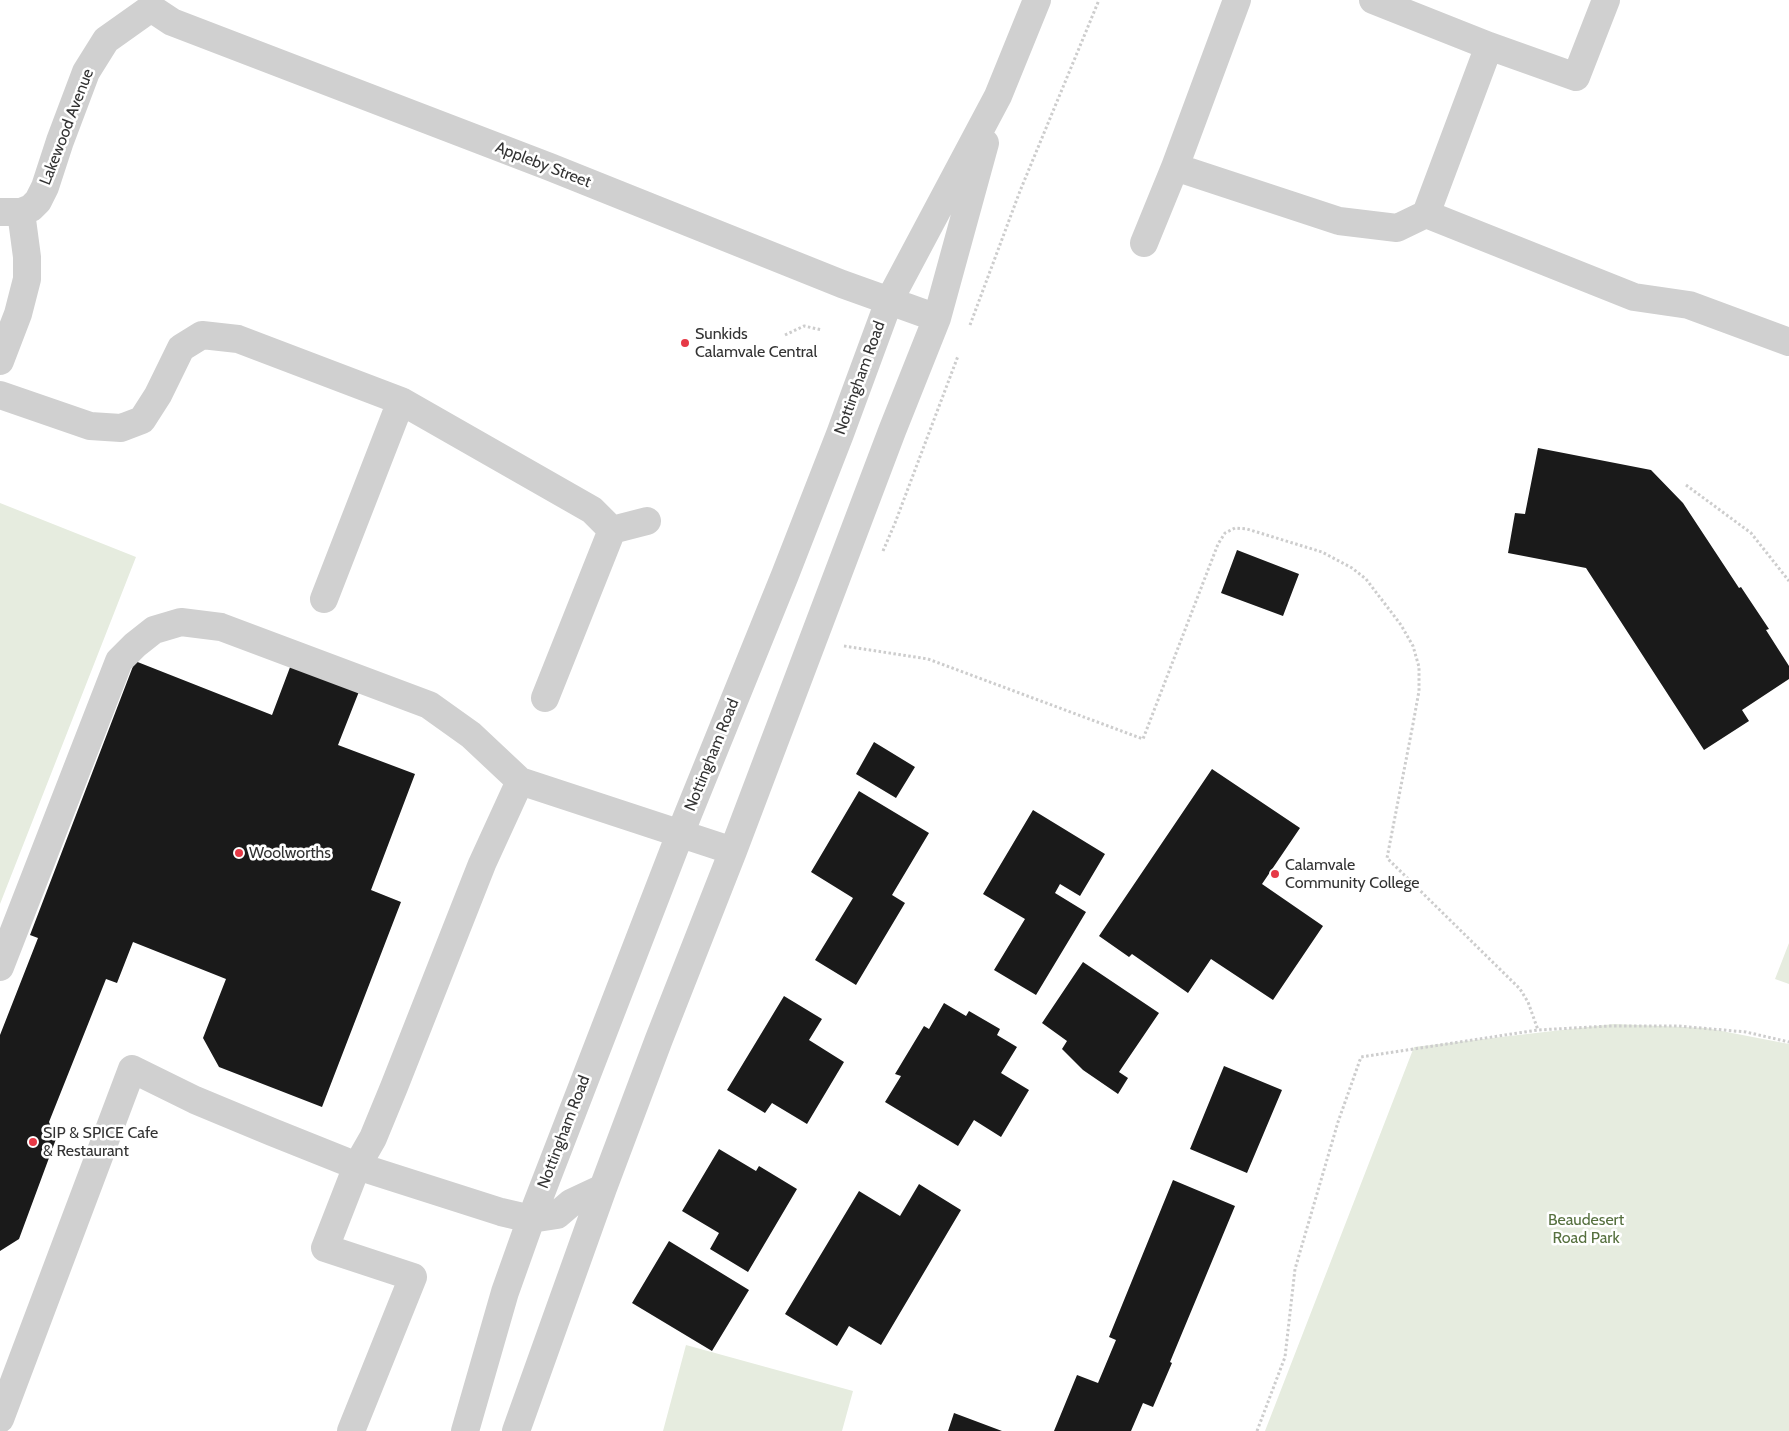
<!DOCTYPE html>
<html>
<head>
<meta charset="utf-8">
<style>
	body { margin:0 }
	canvas { display:block; background:#fff }
</style>
</head>
<body>
<canvas width="1789" height="1431"></canvas>
<script>
const context = document.querySelector('canvas').getContext('2d');
context.lineJoin = 'round';
function paint(path, color) {
  context.fillStyle = color;
  context.fill(path, 'evenodd');
}
function poly(rows) {
  const path = new Path2D();
  for (const r of rows) {
    path.moveTo(r[0], r[1]);
    for (let i = 2; i < r.length; i += 2) path.lineTo(r[i], r[i + 1]);
  }
  return path;
}
function strokePath(path, color, width, dash) {
  context.strokeStyle = color;
  context.lineWidth = width;
  context.lineCap = dash ? 'butt' : 'round';
  context.setLineDash(dash || []);
  context.stroke(path);
}
function label(font, color, halo, rows, align = 'center') {
  context.font = font + ' Cabin,sans-serif';
  context.lineWidth = 5;
  context.setLineDash([]);
  context.textBaseline = 'middle';
  context.strokeStyle = halo;
  context.fillStyle = color;
  for (const [text, x, y, turn = 0] of rows) {
    context.save();
    context.translate(x, y);
    context.rotate((+turn || 0) * Math.PI / 180);
    context.textAlign = isNaN(turn) ? turn : align;
    if (halo) context.strokeText(text, 0, 0);
    context.fillText(text, 0, 0);
    context.restore();
  }
}
const green = poly([
	[0,503,136,557,0,904],
	[1789,943,1789,984,1775,979],
	[1614,1024,1706,1028,1789,1044,1789,1431,1265,1431,1414,1047],
	[686,1345,853,1391,842,1431,663,1431]
]);
const building = poly([
	[1538,448,1651,470,1683,503,1739,588,1741,587,1769,629,1766,630,1789,666,1789,679,1742,710,1749,721,1704,750,1586,568,1508,553,1515,513,1525,514],
	[1237,550,1299,574,1283,616,1221,593],
	[135,661,272,715,292,662,360,689,338,745,415,774,371,890,401,902,322,1107,219,1067,203,1038,226,979,133,942,117,983,106,979,49,1122,56,1139,19,1239,0,1251,0,1035,38,938,30,935],
	[874,742,915,767,896,798,856,774],
	[1212,769,1300,828,1262,884,1323,926,1273,1000,1211,959,1188,993,1132,954,1129,957,1099,936],
	[859,791,929,833,892,895,905,903,856,985,815,960,853,898,811,872],
	[1033,810,1105,854,1080,896,1060,884,1055,893,1086,912,1036,995,994,970,1025,919,983,894],
	[1083,962,1159,1013,1119,1072,1128,1078,1118,1094,1083,1070,1062,1049,1067,1041,1042,1023],
	[784,996,822,1019,809,1040,844,1062,807,1124,772,1103,765,1113,727,1090],
	[944,1003,966,1016,969,1011,1000,1029,997,1035,1017,1047,1001,1073,1029,1090,1001,1137,974,1120,958,1146,885,1102,901,1076,895,1074,924,1026,929,1029],
	[1224,1066,1282,1090,1247,1173,1190,1149],
	[719,1149,756,1171,759,1166,797,1189,748,1272,710,1249,719,1233,682,1211],
	[1173,1180,1235,1206,1170,1362,1172,1363,1153,1407,1143,1403,1131,1431,1054,1431,1077,1375,1098,1383,1116,1340,1109,1337],
	[919,1184,961,1210,881,1345,849,1326,837,1346,785,1314,859,1191,900,1216],
	[669,1241,749,1290,712,1351,632,1303],
	[954,1413,1002,1431,948,1431]
]);
const path = poly([
	[970,325,1020,191,1099,0],
	[785,335,804,326,822,330],
	[1686,485,1751,533,1789,581],
	[883,551,895,523,958,356],
	[844,646,928,659,1143,739,1218,544,1225,533,1235,528,1247,529,1322,552,1352,568,1366,579,1401,625,1413,646,1419,667,1419,691,1413,724,1387,858,1520,989,1528,1002,1538,1030],
	[1257,1431,1285,1357,1295,1269,1338,1122,1361,1057,1538,1030,1609,1026,1678,1026,1746,1032,1789,1042]
]);
const minor = poly([
	[1237,0,1175,167,1339,221,1397,228,1426,214,1634,297,1689,305,1789,342],
	[1373,0,1489,46,1576,77,1606,0],
	[151,8,172,22,550,167,842,284,937,318],
	[0,212,21,212,31,208,38,201,45,187,60,141,86,72,106,40,151,8],
	[1426,214,1489,46],
	[1144,243,1175,167],
	[0,361,18,314,27,279,27,257,21,212],
	[0,395,90,426,121,428,142,420,158,395,181,348,202,335,238,339,401,401,592,510,612,530,647,521],
	[324,599,401,401],
	[545,698,612,530],
	[0,967,119,661,135,645,154,630,181,622,221,627,429,705,471,735,520,781,733,851],
	[0,1419,132,1069,195,1100,272,1132,357,1166,501,1212,531,1219,557,1215,571,1203,603,1188],
	[351,1431,413,1277,325,1248,357,1166,373,1138,394,1087,482,864,520,781],
	[465,1431,505,1292,531,1219,680,834,785,575,840,434,889,301,998,96,1037,0],
	[516,1431,603,1188,659,1039,733,851,892,431,937,318,985,143]
]);
const markers = [
	[685,343,5,"#e63946"],
	[239,853,5,"#e63946"],
	[1275,874,5,"#e63946"],
	[33,1142,5,"#e63946"]
];
const streetNames = [
	["Lakewood Avenue",67,127,-69],
	["Appleby Street",543,165,21],
	["Nottingham Road",860,378,-70],
	["Nottingham Road",712,755,-68],
	["Nottingham Road",564,1132,-69]
];
const poiNames = [
	["Sunkids",695,334],
	["Calamvale Central",695,352],
	["Woolworths",249,853],
	["Calamvale",1285,865],
	["Community College",1285,883],
	["SIP & SPICE Cafe",43,1133],
	["& Restaurant",43,1151]
];
const parkNames = [
	["Beaudesert",1586,1220],
	["Road Park",1586,1238]
];
paint(green, '#e6ecdf');
paint(building, '#1a1a1a');
strokePath(path, '#cdcdcd', 3, [2.5, 2.5]);
strokePath(minor, '#d0d0d0', 28);
for (const [x, y, r, color] of markers) {
  const dot = new Path2D();
  dot.arc(x, y, r, 0, 2 * Math.PI);
  context.fillStyle = color;
  context.fill(dot);
  strokePath(dot, '#fff', 2);
}
label('16px', '#333', '#fff', streetNames);
label('16px', '#333', '#fff', poiNames, 'left');
label('16px', '#56703f', '#fff', parkNames);
</script>
</body>
</html>
